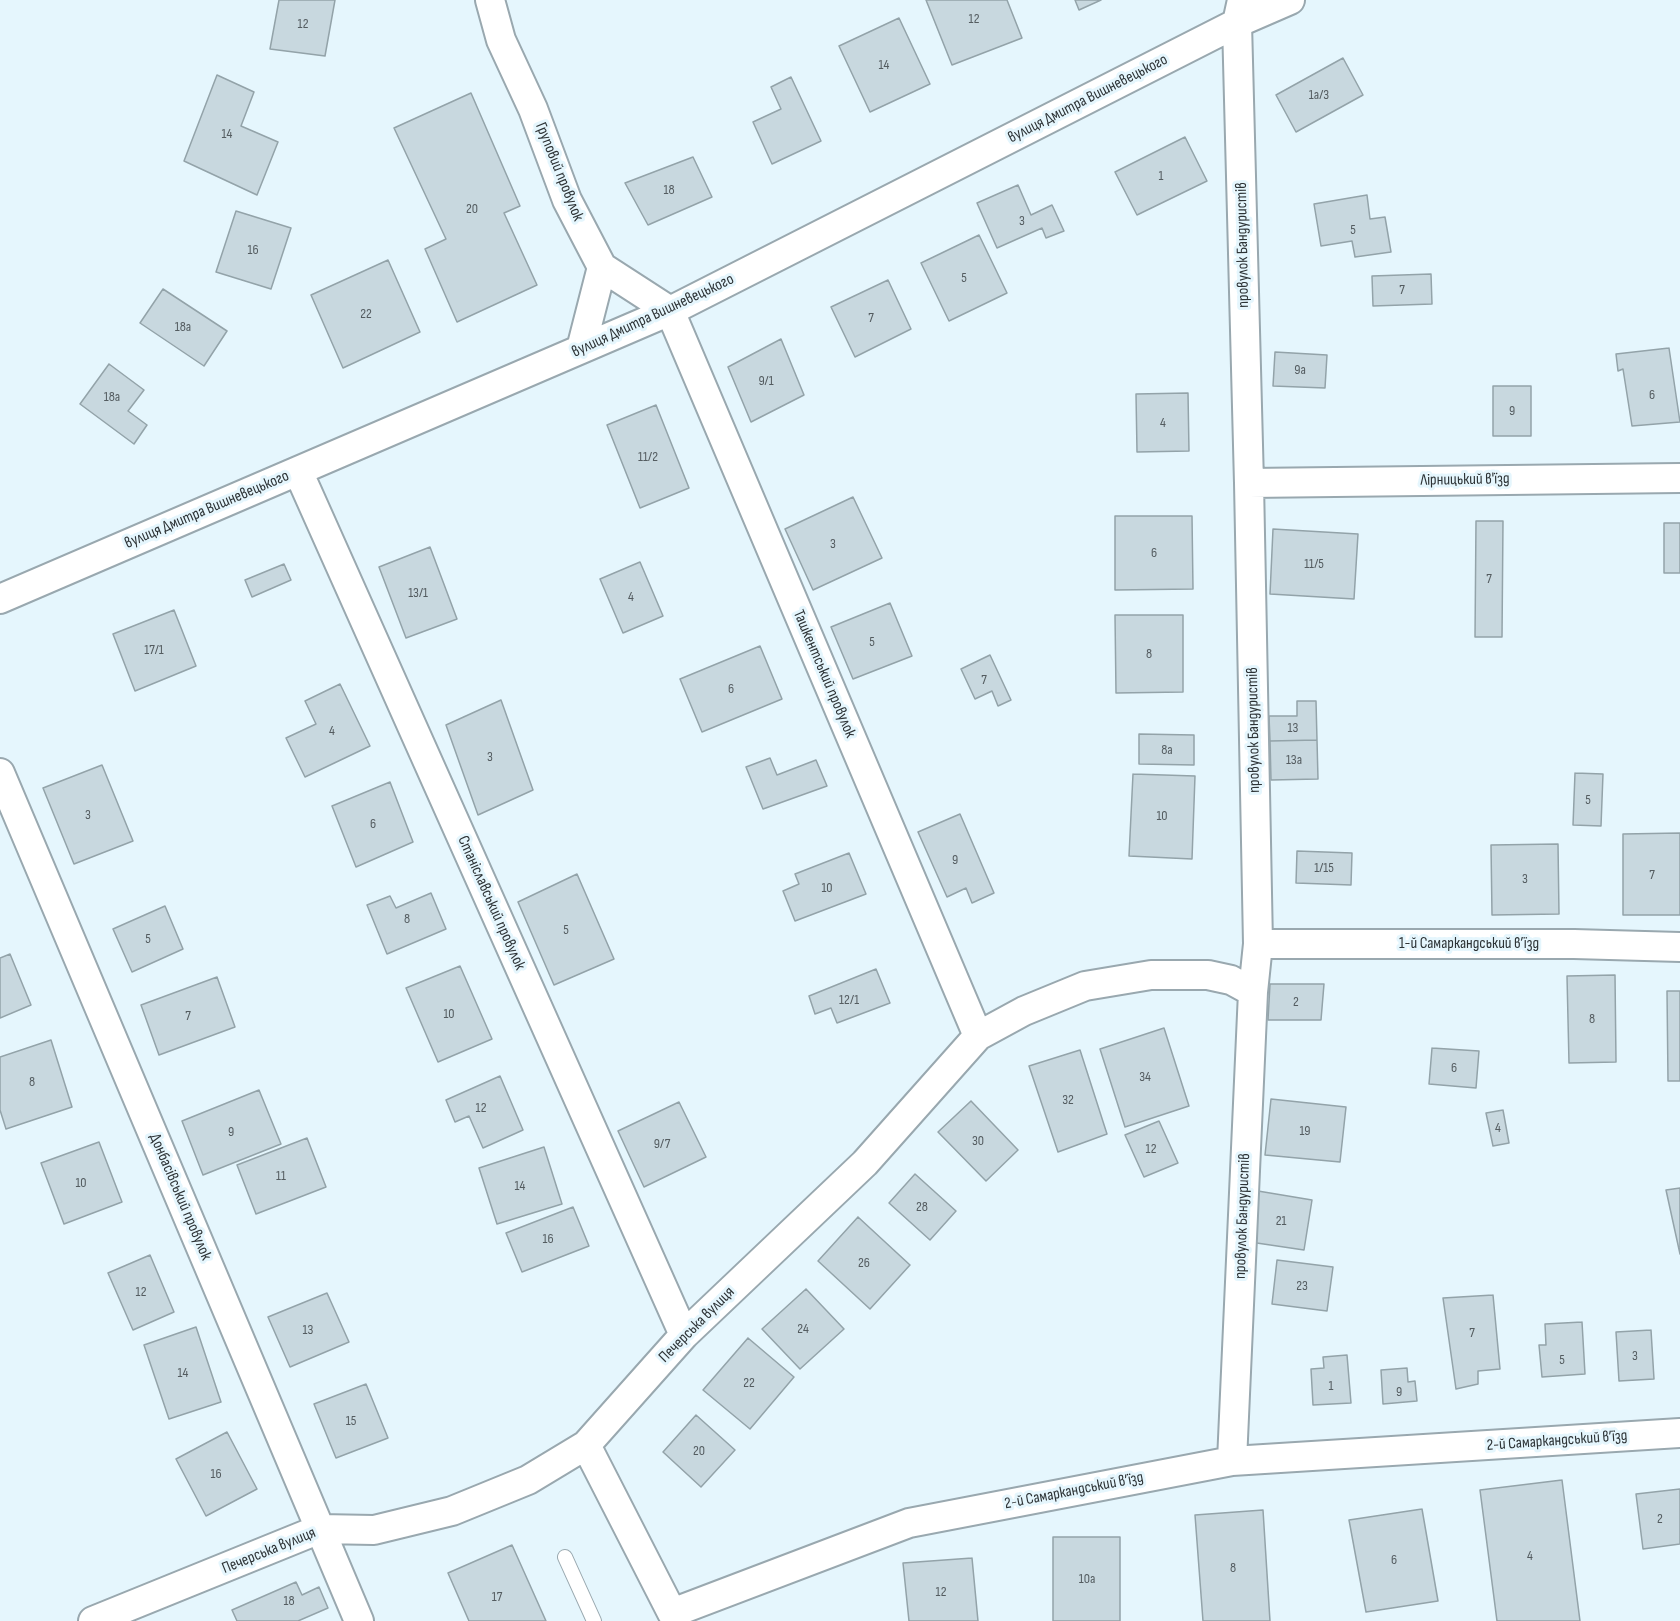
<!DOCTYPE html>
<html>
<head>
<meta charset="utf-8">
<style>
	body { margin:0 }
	canvas { display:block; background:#e5f6fd }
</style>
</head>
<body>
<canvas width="1680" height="1621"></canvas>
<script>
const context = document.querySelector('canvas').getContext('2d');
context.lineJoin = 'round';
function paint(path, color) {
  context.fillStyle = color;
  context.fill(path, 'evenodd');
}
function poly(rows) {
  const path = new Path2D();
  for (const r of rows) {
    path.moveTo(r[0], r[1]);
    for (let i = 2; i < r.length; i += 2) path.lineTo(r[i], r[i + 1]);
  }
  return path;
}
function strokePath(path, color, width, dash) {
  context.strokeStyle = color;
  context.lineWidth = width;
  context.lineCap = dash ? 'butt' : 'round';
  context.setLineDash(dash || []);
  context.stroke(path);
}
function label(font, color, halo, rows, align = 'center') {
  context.font = font + ' "Sofia Sans Condensed",sans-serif';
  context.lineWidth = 6;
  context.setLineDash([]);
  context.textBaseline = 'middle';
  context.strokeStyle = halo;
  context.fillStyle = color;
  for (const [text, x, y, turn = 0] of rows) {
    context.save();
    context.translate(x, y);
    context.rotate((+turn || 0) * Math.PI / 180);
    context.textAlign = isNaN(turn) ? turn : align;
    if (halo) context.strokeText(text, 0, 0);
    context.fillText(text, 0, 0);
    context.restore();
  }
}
const building = poly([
	[279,0,335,0,325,56,270,49,279,0],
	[926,0,1007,0,1022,38,952,65,926,0],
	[1075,0,1101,0,1079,10,1075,0],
	[899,18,930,84,870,112,839,46,899,18],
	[1343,58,1363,95,1296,132,1276,95,1343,58],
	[217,75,254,92,241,126,278,142,257,195,184,161,217,75],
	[791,77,821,141,772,164,753,122,781,109,771,87,791,77],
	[471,93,520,206,504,213,537,285,457,322,425,249,446,239,394,128,471,93],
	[1185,137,1207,181,1137,215,1115,172,1185,137],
	[693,157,712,197,648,225,625,183,693,157],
	[1018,185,1031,215,1052,205,1064,231,1046,238,1042,228,997,248,977,203,1018,185],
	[1367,195,1370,219,1385,217,1391,252,1355,257,1352,241,1321,246,1314,204,1367,195],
	[236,211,291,228,271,289,216,272,236,211],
	[979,235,1007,293,949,321,921,263,979,235],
	[388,260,420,332,343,368,311,295,388,260],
	[1431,274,1432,304,1373,306,1372,276,1431,274],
	[888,280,911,329,855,357,831,307,888,280],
	[163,289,227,331,204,366,140,323,163,289],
	[781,339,804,395,751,422,728,367,781,339],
	[1669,348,1680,422,1632,426,1623,369,1618,371,1616,354,1669,348],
	[1275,352,1327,355,1325,388,1273,386,1275,352],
	[109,364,144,390,128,411,147,425,134,444,80,404,109,364],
	[1493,386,1531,386,1531,436,1493,436,1493,386],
	[1188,393,1189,451,1137,452,1136,394,1188,393],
	[656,405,689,488,640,508,607,425,656,405],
	[853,497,882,558,813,590,785,529,853,497],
	[1115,516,1192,516,1193,589,1115,590,1115,516],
	[1476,521,1503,521,1502,637,1475,637,1476,521],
	[1664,523,1680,523,1680,573,1664,573,1664,523],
	[1273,529,1358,534,1354,599,1270,594,1273,529],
	[430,547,457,619,406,638,379,567,430,547],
	[640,562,663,616,623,633,600,579,640,562],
	[284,564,291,580,252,597,245,580,284,564],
	[890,603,912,656,853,679,831,627,890,603],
	[174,610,196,666,135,691,113,634,174,610],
	[1115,615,1183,615,1183,692,1116,693,1115,615],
	[760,646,782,699,702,732,680,679,760,646],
	[990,655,1011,700,998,706,992,691,975,699,961,669,990,655],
	[340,684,370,746,305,777,286,738,316,724,305,701,340,684],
	[501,700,533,790,478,815,446,725,501,700],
	[1297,701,1316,701,1317,740,1270,741,1269,716,1297,716,1297,701],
	[1139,734,1194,735,1194,765,1139,764,1139,734],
	[1317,740,1318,779,1271,780,1270,741,1317,740],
	[770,758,777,775,816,760,827,786,763,809,746,767,770,758],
	[102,765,133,841,74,864,43,788,102,765],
	[1575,773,1603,774,1601,826,1573,825,1575,773],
	[1133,774,1195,776,1192,859,1129,856,1133,774],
	[390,782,413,842,356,867,332,806,390,782],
	[960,814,994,893,972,903,966,888,947,897,918,832,960,814],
	[1680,833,1680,915,1623,915,1623,834,1680,833],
	[1558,844,1559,914,1492,915,1491,845,1558,844],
	[1297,851,1352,853,1351,885,1296,883,1297,851],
	[849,853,866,894,795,921,783,891,799,884,795,874,849,853],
	[577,874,614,959,554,985,518,902,577,874],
	[431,893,446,929,387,954,367,905,390,896,396,908,431,893],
	[165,906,183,949,132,972,113,929,165,906],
	[10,954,31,1005,0,1018,0,958,10,954],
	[460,966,492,1039,438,1062,406,988,460,966],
	[876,969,890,1003,837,1023,831,1008,815,1014,809,996,876,969],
	[1615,975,1616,1062,1569,1063,1567,976,1615,975],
	[217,977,235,1027,159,1055,141,1005,217,977],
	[1270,984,1324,984,1321,1020,1268,1020,1270,984],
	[1667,991,1680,991,1680,1081,1668,1081,1667,991],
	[1164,1028,1189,1106,1125,1127,1100,1049,1164,1028],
	[51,1040,72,1107,6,1129,0,1110,0,1057,51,1040],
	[1432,1048,1479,1051,1476,1088,1429,1084,1432,1048],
	[1080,1050,1107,1134,1058,1152,1029,1066,1080,1050],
	[500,1076,523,1130,483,1148,469,1116,455,1122,446,1100,500,1076],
	[259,1090,281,1144,203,1175,182,1121,259,1090],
	[1271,1099,1346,1107,1340,1162,1265,1155,1271,1099],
	[971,1101,1018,1150,986,1181,938,1132,971,1101],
	[679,1102,706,1157,644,1187,618,1131,679,1102],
	[1503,1110,1509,1143,1493,1146,1486,1113,1503,1110],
	[1159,1121,1178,1163,1144,1177,1125,1135,1159,1121],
	[307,1138,326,1187,256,1214,237,1165,307,1138],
	[99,1142,122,1202,64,1224,41,1163,99,1142],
	[544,1147,562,1204,497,1224,479,1168,544,1147],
	[915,1174,956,1211,930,1240,889,1203,915,1174],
	[1680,1188,1680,1254,1666,1190,1680,1188],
	[1258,1191,1312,1200,1304,1250,1250,1242,1258,1191],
	[573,1207,589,1246,522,1272,506,1233,573,1207],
	[858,1217,910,1265,870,1309,818,1261,858,1217],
	[150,1255,174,1312,133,1330,108,1273,150,1255],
	[1277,1260,1333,1267,1327,1311,1272,1304,1277,1260],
	[806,1289,844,1329,800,1369,762,1329,806,1289],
	[327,1293,349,1342,290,1367,268,1317,327,1293],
	[1493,1295,1500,1369,1478,1371,1478,1384,1456,1389,1443,1298,1493,1295],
	[1582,1322,1585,1374,1542,1377,1539,1345,1546,1345,1545,1324,1582,1322],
	[196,1327,221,1402,169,1419,144,1345,196,1327],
	[1651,1330,1654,1379,1619,1381,1616,1332,1651,1330],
	[748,1338,794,1377,750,1429,703,1390,748,1338],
	[1347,1355,1351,1403,1313,1405,1311,1369,1324,1368,1323,1357,1347,1355],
	[1407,1368,1408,1382,1415,1381,1417,1401,1383,1404,1381,1370,1407,1368],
	[366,1384,388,1438,336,1458,314,1404,366,1384],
	[696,1415,735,1450,701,1487,663,1452,696,1415],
	[227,1432,257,1489,206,1516,176,1459,227,1432],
	[1562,1480,1580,1621,1497,1621,1480,1490,1562,1480],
	[1680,1489,1680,1544,1643,1549,1636,1494,1680,1489],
	[1422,1509,1438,1601,1366,1612,1349,1520,1422,1509],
	[1263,1510,1270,1621,1203,1621,1195,1515,1263,1510],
	[1053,1537,1120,1537,1120,1621,1053,1621,1053,1537],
	[512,1545,546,1621,469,1621,448,1573,512,1545],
	[972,1558,978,1621,909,1621,903,1563,972,1558],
	[296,1582,302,1595,319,1587,328,1608,298,1621,237,1621,232,1610,296,1582]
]);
const lane = poly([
	[565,1557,594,1621]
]);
const street = poly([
	[490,0,501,40,533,109,567,200,602,267,670,311,978,1036],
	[581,349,602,267],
	[298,471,684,1335],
	[1249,483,1680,478],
	[0,599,670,311,1237,23,1290,0],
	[0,773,359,1621],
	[1258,944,1574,944,1680,947],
	[586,1445,672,1613,909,1523,1232,1461,1680,1433],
	[1232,1461,1253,992,1258,944,1249,483,1237,23,1242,0],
	[93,1621,320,1529,374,1530,452,1511,528,1480,586,1445,684,1335,865,1163,978,1036,1024,1011,1085,986,1151,975,1208,975,1231,980,1253,992]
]);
const numberNames = [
	["12",974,19],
	["12",303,24],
	["14",884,65],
	["1а/3",1319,95],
	["14",227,134],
	["1",1161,176],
	["18",669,190],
	["20",472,209],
	["3",1022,221],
	["5",1353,230],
	["16",253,250],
	["5",964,278],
	["7",1402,290],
	["22",366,314],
	["7",871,318],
	["18а",183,327],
	["9а",1300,370],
	["9/1",766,381],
	["6",1652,395],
	["18а",112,397],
	["9",1512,411],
	["4",1163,423],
	["11/2",648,457],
	["3",833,544],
	["6",1154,553],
	["11/5",1314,564],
	["7",1489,579],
	["13/1",418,593],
	["4",631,597],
	["5",872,642],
	["17/1",154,650],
	["8",1149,654],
	["7",984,680],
	["6",731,689],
	["13",1293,728],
	["4",332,731],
	["8а",1167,750],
	["3",490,757],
	["13а",1294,760],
	["5",1588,800],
	["3",88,815],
	["10",1162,816],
	["6",373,824],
	["9",955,860],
	["1/15",1324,868],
	["7",1652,875],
	["3",1525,879],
	["10",827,888],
	["8",407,919],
	["5",566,930],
	["5",148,939],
	["12/1",849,1000],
	["2",1296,1002],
	["10",449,1014],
	["7",188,1016],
	["8",1592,1019],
	["6",1454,1068],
	["34",1145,1077],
	["8",32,1082],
	["32",1068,1100],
	["12",481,1108],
	["4",1498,1128],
	["19",1305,1131],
	["9",231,1132],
	["30",978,1141],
	["9/7",662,1144],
	["12",1151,1149],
	["11",281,1176],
	["10",81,1183],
	["14",520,1186],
	["28",922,1207],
	["21",1281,1221],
	["16",548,1239],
	["26",864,1263],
	["23",1302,1286],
	["12",141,1292],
	["24",803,1329],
	["13",308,1330],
	["7",1472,1333],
	["3",1635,1356],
	["5",1562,1360],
	["14",183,1373],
	["22",749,1383],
	["1",1331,1386],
	["9",1399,1392],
	["15",351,1421],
	["20",699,1451],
	["16",216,1474],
	["2",1660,1519],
	["4",1530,1556],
	["6",1394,1560],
	["8",1233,1568],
	["10а",1087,1579],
	["12",941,1592],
	["17",497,1597],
	["18",289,1601]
];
const streetNames = [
	["вулиця Дмитра Вишневецького",1088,99,-27],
	["Груповий провулок",559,172,68],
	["провулок Бандуристів",1243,245,-91],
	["вулиця Дмитра Вишневецького",653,316,-25],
	["Лірницький в'їзд",1465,480,-1],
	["вулиця Дмитра Вишневецького",207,510,-23],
	["Ташкентський провулок",824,674,67],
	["провулок Бандуристів",1254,730,-91],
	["Станіславський провулок",491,903,66],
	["1-й Самаркандський в’їзд",1469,944],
	["Донбасівський провулок",180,1197,67],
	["провулок Бандуристів",1243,1216,-88],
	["Печерська вулиця",697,1325,-45],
	["2-й Самаркандський в’їзд",1557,1441,-4],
	["2-й Самаркандський в’їзд",1074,1491,-11],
	["Печерська вулиця",269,1551,-22]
];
paint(building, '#c8d8df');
strokePath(building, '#93a3a9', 1.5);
strokePath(lane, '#99a8af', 16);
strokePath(street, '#99a8af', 32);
strokePath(lane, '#fff', 14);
strokePath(street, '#fff', 28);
label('14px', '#545c60', null, numberNames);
label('16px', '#2d3336', '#e5f6fd', streetNames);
</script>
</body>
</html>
